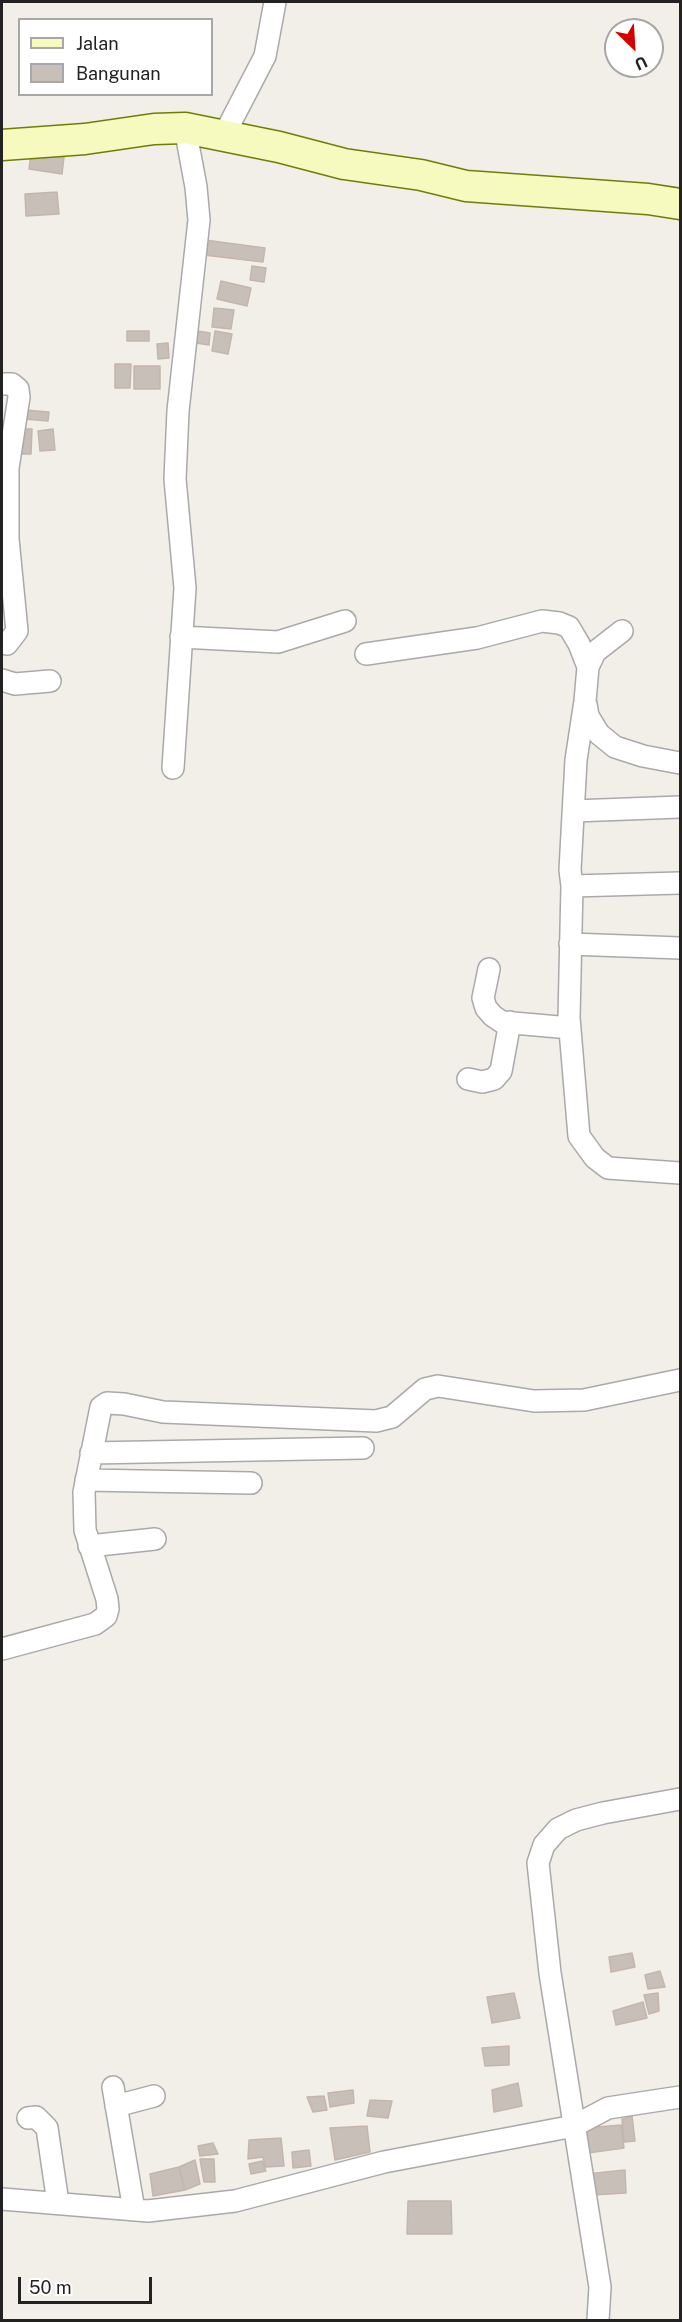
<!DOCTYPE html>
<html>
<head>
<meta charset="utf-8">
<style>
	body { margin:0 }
	#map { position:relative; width:682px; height:2322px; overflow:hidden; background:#f2efe9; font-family:"Public Sans",sans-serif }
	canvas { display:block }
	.frame { position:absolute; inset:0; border:3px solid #222; pointer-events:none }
	.legend { position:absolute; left:18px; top:18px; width:195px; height:78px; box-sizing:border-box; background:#fff; border:2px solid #a7a7a7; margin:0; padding:8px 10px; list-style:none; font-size:18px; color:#222 }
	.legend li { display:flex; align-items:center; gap:12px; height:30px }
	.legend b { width:30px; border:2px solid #a7a7a7 }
	.north { position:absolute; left:604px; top:18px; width:60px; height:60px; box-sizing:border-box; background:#fff; border:2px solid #a7a7a7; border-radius:50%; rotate:155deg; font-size:16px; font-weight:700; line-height:24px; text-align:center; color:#222 }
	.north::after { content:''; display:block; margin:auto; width:21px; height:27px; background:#d40000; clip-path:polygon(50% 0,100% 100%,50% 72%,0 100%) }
	.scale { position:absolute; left:18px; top:2277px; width:134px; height:27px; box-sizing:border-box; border:3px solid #222; border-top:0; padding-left:8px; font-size:18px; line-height:21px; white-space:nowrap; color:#222; -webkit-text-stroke:4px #fff; paint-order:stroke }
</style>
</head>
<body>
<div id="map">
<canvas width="682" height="2322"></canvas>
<div class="frame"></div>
<ul class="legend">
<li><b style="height:8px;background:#f7fabf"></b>Jalan</li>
<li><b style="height:16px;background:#c7bfb8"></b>Bangunan</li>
</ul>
<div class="north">U</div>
<div class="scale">50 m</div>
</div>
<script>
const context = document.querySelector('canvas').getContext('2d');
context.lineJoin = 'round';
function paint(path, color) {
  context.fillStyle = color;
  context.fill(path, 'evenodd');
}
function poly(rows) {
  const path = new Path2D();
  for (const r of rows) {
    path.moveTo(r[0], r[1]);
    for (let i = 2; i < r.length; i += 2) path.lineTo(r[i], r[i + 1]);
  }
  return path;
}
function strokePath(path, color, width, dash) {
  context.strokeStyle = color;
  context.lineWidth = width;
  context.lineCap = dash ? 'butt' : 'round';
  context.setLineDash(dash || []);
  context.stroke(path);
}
const building = poly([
	[31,153,64,157,62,174,29,169,31,153],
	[57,192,59,214,26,216,25,194,57,192],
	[205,240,265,248,263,262,204,255,205,240],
	[252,266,266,268,264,282,250,280,252,266],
	[221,281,251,288,247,306,217,299,221,281],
	[214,308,234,310,231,329,212,327,214,308],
	[191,330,210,333,209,345,189,342,191,330],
	[127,331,149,331,149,341,127,341,127,331],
	[215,331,232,334,228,354,212,351,215,331],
	[168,343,169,358,158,359,157,344,168,343],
	[115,364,131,364,130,388,115,388,115,364],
	[134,366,160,366,160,389,134,389,134,366],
	[25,410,49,412,48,421,24,419,25,410],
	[15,429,32,429,31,454,15,454,15,429],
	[53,429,55,450,40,451,38,431,53,429],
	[632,1953,635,1967,611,1972,609,1957,632,1953],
	[660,1971,665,1987,648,1989,645,1975,660,1971],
	[514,1993,520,2018,492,2023,487,1997,514,1993],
	[658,1993,659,2011,649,2014,644,1995,658,1993],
	[643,2002,647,2018,616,2025,613,2011,643,2002],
	[509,2046,509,2065,485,2066,482,2048,509,2046],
	[518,2083,522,2106,494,2112,492,2090,518,2083],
	[353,2090,354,2103,330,2107,328,2093,353,2090],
	[324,2096,327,2110,313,2112,307,2097,324,2096],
	[370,2100,392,2101,388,2118,367,2116,370,2100],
	[632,2116,635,2141,624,2142,622,2119,632,2116],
	[621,2125,624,2148,588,2153,585,2128,621,2125],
	[367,2126,370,2152,335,2160,330,2128,367,2126],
	[281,2138,284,2166,265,2167,263,2157,248,2159,249,2140,281,2138],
	[213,2143,218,2154,200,2156,198,2146,213,2143],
	[309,2150,311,2166,293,2168,292,2152,309,2150],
	[200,2159,214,2159,215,2182,204,2182,200,2159],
	[195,2160,200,2184,185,2190,179,2167,195,2160],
	[262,2161,266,2171,251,2174,249,2164,262,2161],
	[179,2167,185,2190,153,2196,150,2174,179,2167],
	[625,2170,626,2193,592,2195,587,2174,625,2170],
	[408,2201,451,2201,452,2234,407,2234,408,2201]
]);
const street = poly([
	[224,135,265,56,275,2],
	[2,384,12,384,18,389,19,397,8,468,8,539,17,631,7,644,2,643],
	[181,637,278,642,345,621],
	[366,654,477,638,542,621,559,623,569,627,579,644,588,667,585,701,576,760,570,870,572,886,569,1018,579,1136,595,1158,608,1168,680,1173],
	[588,667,595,652,622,631],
	[2,680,15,684,50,681],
	[586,704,588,716,599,734,615,747,643,756,680,763],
	[173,768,185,588,175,479,178,411,199,220,196,187,185,128],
	[574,811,680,807],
	[572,886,680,883],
	[570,944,680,948],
	[489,969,483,998,486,1008,493,1016,502,1022,570,1028],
	[468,1079,482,1082,494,1079,501,1071,510,1022],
	[91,1453,363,1448],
	[86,1480,251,1483],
	[89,1546,155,1539],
	[2,1649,95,1624,106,1616,108,1609,107,1599,85,1530,84,1492,101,1407,107,1403,124,1404,163,1412,376,1421,392,1417,425,1389,438,1386,534,1401,584,1400,680,1380],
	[113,2087,134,2210],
	[116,2106,154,2096],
	[28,2118,36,2117,47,2128,58,2203],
	[2,2199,148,2211,235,2201,384,2162,574,2126,608,2108,680,2097],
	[598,2320,600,2287,550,1973,538,1863,544,1845,558,1829,576,1820,603,1813,680,1799]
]);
const secondary = poly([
	[2,145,85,139,154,129,185,128,279,147,344,164,421,175,466,186,648,199,680,204]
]);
paint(building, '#c7bfb8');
strokePath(building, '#c4b6ab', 1.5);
strokePath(street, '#a9a9a9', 24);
strokePath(secondary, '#707d05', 33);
strokePath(street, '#fff', 21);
strokePath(secondary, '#f7fabf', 30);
</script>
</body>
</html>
